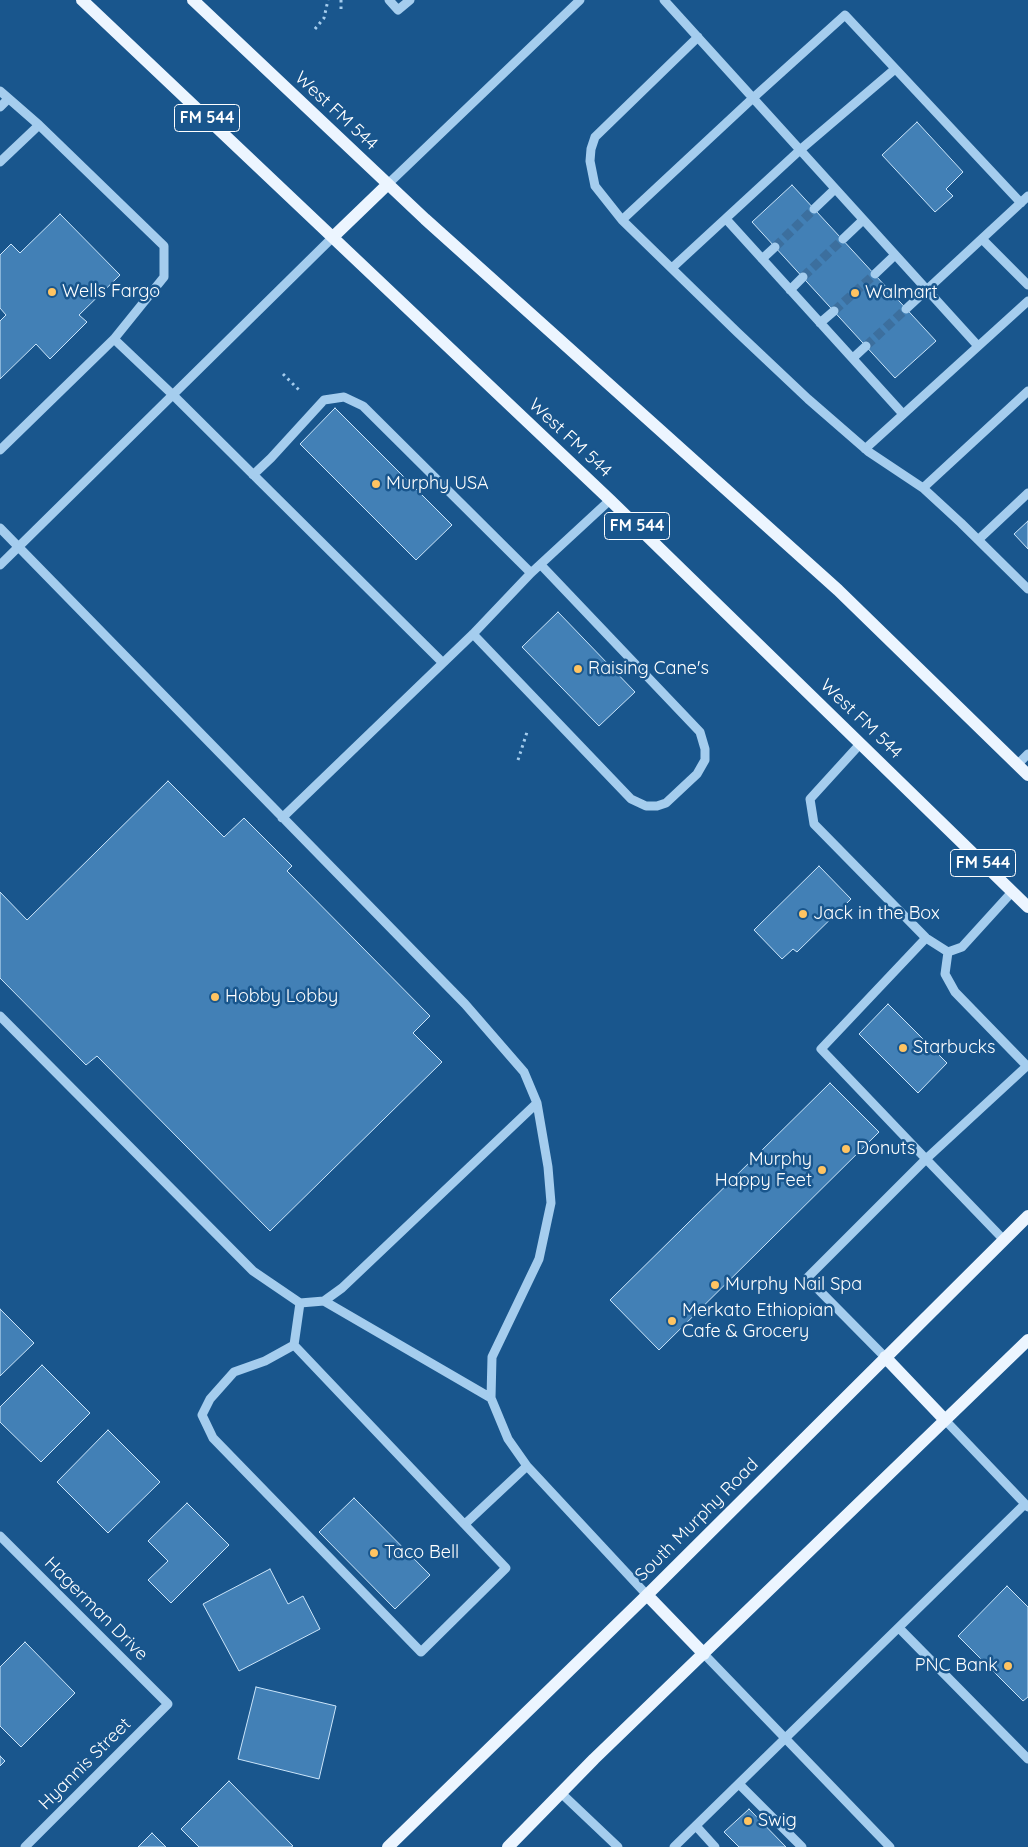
<!DOCTYPE html>
<html>
<head>
<meta charset="utf-8">
<style>
	body { margin:0 }
	canvas { display:block; background:#19568d }
</style>
</head>
<body>
<canvas width="1028" height="1847"></canvas>
<script>
const context = document.querySelector('canvas').getContext('2d');
context.lineJoin = 'round';
function paint(path, color) {
  context.fillStyle = color;
  context.fill(path, 'evenodd');
}
function poly(rows) {
  const path = new Path2D();
  for (const r of rows) {
    path.moveTo(r[0], r[1]);
    for (let i = 2; i < r.length; i += 2) path.lineTo(r[i], r[i + 1]);
  }
  return path;
}
function strokePath(path, color, width, dash) {
  context.strokeStyle = color;
  context.lineWidth = width;
  context.lineCap = dash ? 'butt' : 'round';
  context.setLineDash(dash || []);
  context.stroke(path);
}
function label(font, color, halo, rows, align = 'center') {
  context.font = font + ' Quicksand,sans-serif';
  context.lineWidth = 5;
  context.setLineDash([]);
  context.textBaseline = 'middle';
  context.strokeStyle = halo;
  context.fillStyle = color;
  for (const [text, x, y, turn = 0] of rows) {
    context.save();
    context.translate(x, y);
    context.rotate((+turn || 0) * Math.PI / 180);
    context.textAlign = isNaN(turn) ? turn : align;
    if (halo) context.strokeText(text, 0, 0);
    context.fillText(text, 0, 0);
    context.restore();
  }
}
const building = poly([
	[917,122,963,172,946,189,953,196,935,212,882,155,917,122],
	[792,185,936,341,895,378,752,222,792,185],
	[60,214,120,275,79,315,87,322,50,359,36,344,0,379,0,321,6,315,0,308,0,255,11,244,20,253,60,214],
	[335,408,452,525,416,560,300,444,335,408],
	[1028,521,1028,549,1014,534,1028,521],
	[558,612,635,692,599,726,522,647,558,612],
	[168,781,224,837,244,818,292,866,287,871,430,1016,413,1033,442,1062,270,1231,97,1056,86,1065,0,978,0,892,27,920,168,781],
	[819,866,851,899,797,952,793,949,782,959,754,930,819,866],
	[888,1004,947,1063,918,1093,859,1034,888,1004],
	[830,1083,879,1132,659,1350,610,1300,830,1083],
	[0,1309,34,1343,0,1376,0,1309],
	[42,1365,90,1413,41,1462,0,1422,0,1407,42,1365],
	[108,1430,160,1482,108,1533,57,1482,108,1430],
	[354,1498,430,1575,395,1609,319,1532,354,1498],
	[187,1503,229,1545,171,1603,148,1580,168,1561,148,1541,187,1503],
	[270,1569,288,1604,303,1596,320,1629,239,1671,203,1604,270,1569],
	[1007,1586,1028,1607,1028,1697,1023,1701,958,1636,1007,1586],
	[25,1642,75,1693,21,1747,0,1726,0,1667,25,1642],
	[256,1687,336,1706,319,1779,238,1759,256,1687],
	[0,1756,5,1761,0,1766,0,1756],
	[229,1781,293,1846,291,1847,199,1847,181,1829,229,1781],
	[749,1809,786,1847,739,1847,724,1832,749,1809],
	[152,1833,166,1847,138,1847,152,1833]
]);
const minorTunnel = poly([
	[775,247,814,209],
	[803,277,843,239],
	[834,311,875,274],
	[866,346,906,309]
]);
const path = poly([
	[341,9,341,0],
	[315,29,324,18,328,0],
	[283,374,301,392],
	[518,760,528,729]
]);
const minor = poly([
	[389,0,398,10,410,0],
	[664,0,978,346],
	[698,37,595,137,591,149,590,161,595,186,622,220,737,332,808,399,869,452,923,488,1028,391],
	[0,91,39,125,164,246,164,277,114,339,0,450],
	[0,107,8,99],
	[0,162,39,125],
	[388,184,580,0],
	[814,209,835,189],
	[726,219,903,414],
	[622,220,753,98,845,15,1021,203],
	[843,239,863,220],
	[982,239,1028,285],
	[762,259,775,247],
	[672,268,800,150,895,69],
	[875,274,895,255],
	[790,290,803,277],
	[906,309,1028,196],
	[820,323,834,311],
	[114,339,173,395,442,662],
	[853,358,866,346],
	[865,449,1028,301],
	[253,475,271,458,324,400,344,397,363,406,531,573],
	[923,488,961,523,1028,589],
	[0,528,465,1004,524,1072,537,1103,548,1167,551,1203,539,1259,492,1357,491,1398,508,1439,527,1466,647,1595],
	[978,540,1028,493],
	[0,565,333,237],
	[473,634,631,799,646,806,657,806,666,803,697,774,705,760,705,749,700,732,541,565],
	[861,743,810,799,814,824,926,938,948,952,962,947,1012,892],
	[1017,765,1028,754],
	[282,818,473,634,531,573,610,500],
	[926,938,821,1049,926,1159,1028,1065],
	[948,952,945,974,955,992,1027,1066],
	[0,1016,253,1271,300,1303,324,1301,342,1288,537,1103],
	[324,1301,491,1398],
	[294,1345,265,1361,234,1372,210,1399,202,1415,213,1438,421,1652,506,1568,294,1345,300,1303],
	[885,1357,807,1278,926,1159,1004,1240],
	[945,1420,1028,1507],
	[465,1524,527,1466],
	[0,1536,168,1704,25,1847],
	[899,1628,1028,1759],
	[704,1654,890,1847],
	[739,1784,802,1847],
	[561,1793,618,1847],
	[696,1826,715,1847],
	[674,1847,1025,1504]
]);
const major = poly([
	[82,0,610,500,1028,907],
	[193,0,425,219,838,590,1028,775],
	[333,237,388,184],
	[885,1357,945,1420],
	[647,1595,704,1654],
	[388,1847,647,1595,1028,1216],
	[508,1847,594,1759,1028,1340]
]);
const markers = [
	[52,292,5,"#ffc462"],
	[855,293,5,"#ffc462"],
	[376,484,5,"#ffc462"],
	[578,669,5,"#ffc462"],
	[803,914,5,"#ffc462"],
	[215,997,5,"#ffc462"],
	[903,1048,5,"#ffc462"],
	[846,1149,5,"#ffc462"],
	[822,1170,5,"#ffc462"],
	[715,1285,5,"#ffc462"],
	[672,1321,5,"#ffc462"],
	[374,1553,5,"#ffc462"],
	[1008,1666,5,"#ffc462"],
	[748,1821,5,"#ffc462"]
];
const shields = [
	[207,118,65],
	[637,526,65],
	[983,863,65]
];
const shieldNames = [
	["FM 544",207,118],
	["FM 544",637,526],
	["FM 544",983,863]
];
const streetNames = [
	["West FM 544",336,111,43],
	["West FM 544",570,438,43],
	["West FM 544",861,719,44],
	["South Murphy Road",697,1520,-45],
	["Hagerman Drive",96,1609,45],
	["Hyannis Street",85,1764,-45]
];
const poiNames = [
	["Wells Fargo",62,292],
	["Walmart",865,293],
	["Murphy USA",386,484],
	["Raising Cane's",588,669],
	["Jack in the Box",813,914],
	["Hobby Lobby",225,997],
	["Starbucks",913,1048],
	["Donuts",856,1149],
	["Murphy",812,1160,"right"],
	["Happy Feet",812,1181,"right"],
	["Murphy Nail Spa",725,1285],
	["Merkato Ethiopian",682,1311],
	["Cafe & Grocery",682,1332],
	["Taco Bell",384,1553],
	["PNC Bank",998,1666,"right"],
	["Swig",758,1821]
];
paint(building, '#4280b6');
strokePath(building, '#cbe5fa', 1);
strokePath(minorTunnel, '#3c6f9e', 9, [9, 4.5]);
strokePath(path, '#a5cdee', 3, [2.5, 4]);
strokePath(minor, '#a5cdee', 9);
strokePath(major, '#ecf5ff', 12);
for (const [x, y, r, color] of markers) {
  const dot = new Path2D();
  dot.arc(x, y, r, 0, 2 * Math.PI);
  context.fillStyle = color;
  context.fill(dot);
  strokePath(dot, '#19568d', 2);
}
for (const [x, y, w] of shields) {
  const box = new Path2D();
  box.roundRect(x - w / 2, y - 13.5, w, 27, 4);
  context.fillStyle = '#19568d';
  context.fill(box);
  strokePath(box, '#fff', 1);
}
label('bold 16px', '#fff', null, shieldNames);
label('18px', '#fff', '#19568d', streetNames);
label('18px', '#fff', '#19568d', poiNames, 'left');
</script>
</body>
</html>
